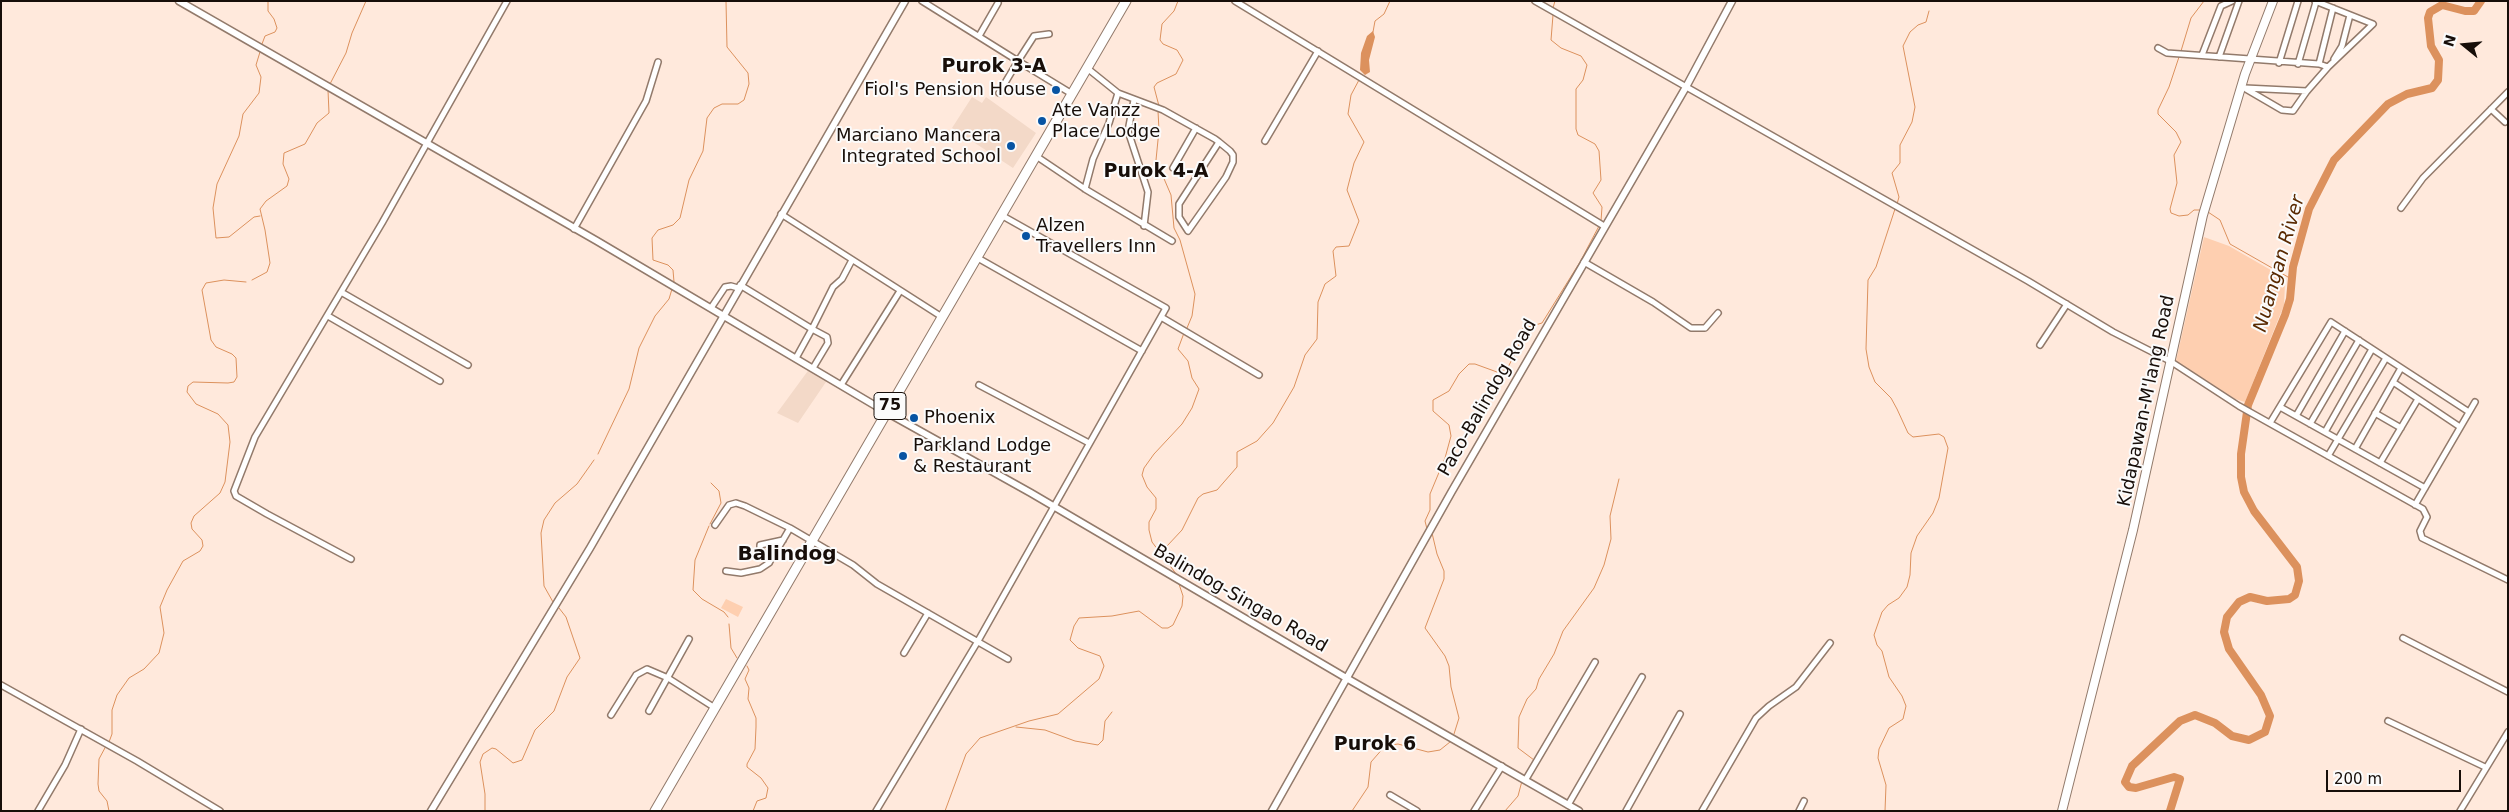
<!DOCTYPE html>
<html>
<head>
<meta charset="utf-8">
<style>
	body { margin:0 }
	#map { position:relative; width:2509px; height:812px; overflow:hidden; background:#ffe9dc; font-family:"DejaVu Sans",sans-serif }
	canvas { display:block }
	.frame { position:absolute; inset:0; border:2px solid #170e09; pointer-events:none }
	.north { position:absolute; left:2439px; top:20px; width:50px; height:50px; -webkit-text-stroke:4px #fbfbfb; paint-order:stroke; rotate:287deg; font-size:14px; font-weight:700; line-height:20px; text-align:center; color:#170e09 }
	.north::after { content:''; display:block; margin:auto; width:18px; height:22px; background:#170e09; clip-path:polygon(50% 0,100% 100%,50% 72%,0 100%) }
	.scale { position:absolute; left:2326px; top:770px; width:135px; height:22px; box-sizing:border-box; border:2px solid #170e09; border-top:0; padding-left:6px; font-size:15px; line-height:18px; white-space:nowrap; color:#170e09; -webkit-text-stroke:4px #fbfbfb; paint-order:stroke }
</style>
</head>
<body>
<div id="map">
<canvas width="2509" height="812"></canvas>
<div class="frame"></div>
<div class="north">N</div>
<div class="scale">200 m</div>
</div>
<script>
const context = document.querySelector('canvas').getContext('2d');
context.lineJoin = 'round';
function paint(path, color) {
  context.fillStyle = color;
  context.fill(path, 'evenodd');
}
function poly(rows) {
  const path = new Path2D();
  for (const r of rows) {
    path.moveTo(r[0], r[1]);
    for (let i = 2; i < r.length; i += 2) path.lineTo(r[i], r[i + 1]);
  }
  return path;
}
function strokePath(path, color, width, dash) {
  context.strokeStyle = color;
  context.lineWidth = width;
  context.lineCap = dash ? 'butt' : 'round';
  context.setLineDash(dash || []);
  context.stroke(path);
}
function label(font, color, halo, rows, align = 'center') {
  context.font = font + ' "DejaVu Sans",sans-serif';
  context.lineWidth = 4;
  context.setLineDash([]);
  context.textBaseline = 'middle';
  context.strokeStyle = halo;
  context.fillStyle = color;
  for (const [text, x, y, turn = 0] of rows) {
    context.save();
    context.translate(x, y);
    context.rotate((+turn || 0) * Math.PI / 180);
    context.textAlign = isNaN(turn) ? turn : align;
    if (halo) context.strokeText(text, 0, 0);
    context.fillText(text, 0, 0);
    context.restore();
  }
}
const built = poly([
	[972,97,982,103,986,97,1036,133,1013,168,952,128],
	[810,368,828,379,798,423,777,413]
]);
const green = poly([
	[2204,237,2229,246,2283,277,2285,284,2284,305,2245,402,2235,399,2176,361],
	[726,599,743,607,738,617,721,608]
]);
const water = poly([
	[1373,31,1375,37,1369,60,1370,72,1365,75,1360,70,1361,53,1367,36]
]);
const stream = poly([
	[1553,8,1555,1],
	[1553,15,1551,40,1561,48,1581,56,1587,65,1583,80,1576,89,1576,129,1578,135,1595,144,1599,151,1601,180,1593,193,1602,207,1601,221],
	[1373,32,1375,21,1384,14,1390,1],
	[262,44,265,36,275,32,277,28,274,19,268,11,268,1],
	[2181,51,2191,18,2204,1],
	[2179,57,2169,87,2158,110,2158,114,2176,132,2181,142,2174,155,2177,183,2170,209,2171,213,2179,216,2188,215,2194,210,2200,210],
	[330,84,346,53,352,33,366,1],
	[1159,106,1154,87,1157,83,1176,74,1183,60,1177,50,1163,44,1160,40,1162,24,1174,11,1178,1],
	[1158,111,1159,130,1156,160,1171,195,1174,228,1180,240,1195,294,1192,316,1187,328],
	[1897,204,1899,197,1892,173,1900,163,1900,145,1912,122,1915,107,1903,46,1910,32,1918,25,1926,22,1929,11],
	[2208,212,2220,220,2230,244,2288,277,2291,281],
	[260,216,254,217,229,237,216,238,213,208,217,184,239,136,243,114,259,93,261,77,256,65,260,52],
	[252,280,267,272,270,263,265,230,260,209,266,201,287,186,289,179,283,164,284,153,305,144,317,123,329,113,328,90],
	[674,282,673,270,668,265,653,260,652,238,658,230,673,225,680,218,689,180,703,151,707,118,714,108,722,104,738,104,744,100,749,84,748,73,727,47,726,1],
	[598,454,629,389,639,348,655,316,669,299,672,289],
	[710,524,721,503,719,491,711,483],
	[709,526,695,560,693,590,702,599,724,612,728,617],
	[1427,529,1425,521,1430,510,1430,494,1445,458,1451,436,1449,425,1433,411,1433,400,1449,391,1459,374,1469,364,1475,364,1497,372,1507,369,1518,348,1521,338,1520,333,1522,329,1542,323,1580,262,1599,226],
	[1432,533,1437,554,1444,571,1444,579,1425,628,1445,656,1449,666,1451,687,1459,718,1454,734],
	[1163,555,1167,546,1182,530,1198,498,1203,494,1217,490,1237,467,1237,452,1257,441,1273,423,1294,387,1305,355,1317,339,1318,302,1325,284,1336,276,1333,251,1336,247,1349,246,1359,221,1347,190,1354,163,1364,142,1348,114,1351,95,1359,80],
	[1177,575,1152,542,1149,530,1149,522,1156,509,1156,498,1147,487,1142,475,1144,468,1154,454,1182,424,1192,408,1199,389,1192,378,1188,361,1178,349,1184,333],
	[553,602,544,586,541,533,544,520,555,503,577,484,594,460],
	[729,624,731,648,737,658],
	[747,666,749,670,745,679,749,688,748,699,756,718,756,727,755,749,747,764,747,767,761,778,768,788,766,798,757,801,753,811],
	[1016,727,1045,730,1075,741,1098,745,1103,740,1105,721,1112,712],
	[109,742,112,734,112,710,117,695,129,678,144,669,159,653,164,633,160,607,167,590,183,561,200,551,203,546,202,540,192,529,191,523,194,516,220,493,225,482,230,442,228,425,218,414,196,404,187,392,188,386,193,382,228,383,234,382,237,377,236,358,232,354,216,347,211,340,202,290,206,283,224,280,246,282],
	[106,746,99,759,98,784,99,791,107,801,109,811],
	[1529,770,1534,760,1518,748,1519,717,1527,699,1536,689,1539,679,1554,654,1563,631,1594,588,1604,565,1611,539,1610,516,1619,479],
	[485,811,485,794,480,762,483,754,492,748,496,749,513,763,522,760,535,730,554,711,567,677,580,658,566,617,559,608],
	[945,811,966,754,980,738,1029,721,1058,714,1099,679,1104,666,1100,656,1078,648,1070,640,1074,626,1079,618,1112,616,1139,611,1162,628,1168,628,1173,625,1182,606,1183,596,1179,584],
	[1352,811,1368,787,1371,762,1385,746,1398,744,1428,752,1440,750,1450,742],
	[1505,811,1518,796,1522,781],
	[1885,811,1886,785,1878,758,1879,749,1889,728,1903,719,1906,706,1902,696,1889,677,1882,651,1877,645,1874,635,1882,612,1888,605,1899,598,1907,587,1910,575,1911,553,1917,536,1933,513,1939,498,1948,448,1944,437,1939,434,1913,437,1908,433,1897,409,1891,398,1875,382,1869,367,1866,349,1868,280,1876,267,1895,209]
]);
const river = poly([
	[2170,811,2180,779,2174,777,2136,788,2129,787,2125,782,2132,766,2180,721,2195,715,2215,723,2232,736,2249,740,2265,732,2270,716,2261,695,2229,649,2224,632,2227,617,2239,602,2250,597,2267,601,2289,599,2295,595,2299,581,2297,567,2254,511,2244,492,2241,477,2241,454,2248,405,2285,315,2290,299,2293,267,2309,209,2334,160,2388,104,2407,94,2432,88,2438,80,2439,60,2431,46,2428,18,2430,12,2442,5,2465,11,2474,11,2481,1]
]);
const minor = poly([
	[922,1,1018,61,999,93],
	[1235,1,1604,226],
	[1535,1,2028,281,2113,332,2170,361,2239,406,2423,509,2427,517,2420,531,2422,538,2508,580],
	[1049,34,1034,36,1018,61,1072,94],
	[979,36,998,3],
	[2158,48,2167,53,2319,64,2328,67],
	[2202,55,2221,6,2232,1],
	[2219,57,2239,1],
	[2334,59,2342,46,2350,15],
	[2279,63,2298,1],
	[2298,64,2316,2],
	[2319,64,2333,8],
	[1087,68,1118,93,1163,110,1215,139,1219,142,1230,151,1233,155,1233,162,1226,177,1188,231,1179,217,1179,204,1219,142],
	[2245,88,2307,91],
	[2246,89,2282,110,2293,111,2307,91,2328,67,2373,24,2315,1],
	[1134,100,1128,131,1148,192,1144,226],
	[2491,109,2505,122],
	[1265,141,1318,51],
	[1036,156,1085,189,1172,241],
	[1173,168,1196,128],
	[1085,189,1093,159,1109,123,1118,93],
	[2401,208,2423,178,2508,92],
	[781,214,942,317],
	[574,229,646,101,658,62],
	[976,257,1142,351],
	[1584,262,1653,302,1691,328,1705,328,1718,313],
	[740,285,812,329,833,287,842,279,852,260],
	[341,292,468,365],
	[711,308,725,287,731,286,738,288],
	[328,316,440,381],
	[1161,317,1259,375],
	[2040,345,2067,304],
	[796,358,812,329,827,337,828,343,813,368],
	[2393,382,2460,427],
	[841,385,900,291],
	[979,385,1089,443],
	[2280,407,2425,488],
	[2375,413,2401,428],
	[2296,416,2345,331],
	[2270,423,2331,322,2469,412],
	[2310,424,2359,340],
	[2325,432,2372,349],
	[2355,449,2401,368],
	[2328,456,2386,358],
	[2380,463,2418,399],
	[2415,505,2475,402],
	[715,525,729,505,736,503,745,506,790,528,853,565,877,584,1008,659],
	[783,540,760,545,760,549,769,563,783,540,790,528],
	[351,559,267,514,236,496,234,491,255,437,382,223,507,1],
	[726,571,741,573,760,569,769,563],
	[2403,638,2508,692],
	[904,653,928,613],
	[1,685,137,761,220,811],
	[649,711,689,639],
	[611,715,636,675,647,669,668,678,715,708],
	[2388,721,2485,767],
	[1526,779,1595,662],
	[1390,795,1417,811],
	[1568,805,1642,677],
	[38,811,65,765,81,729],
	[876,811,978,641,1166,308,1001,215],
	[1474,811,1502,766],
	[1626,811,1680,714],
	[1702,811,1756,718,1769,706,1796,687,1830,643],
	[1799,811,1804,801],
	[2460,811,2508,732]
]);
const tertiary = poly([
	[179,1,597,241,886,412,1031,493,1348,679,1579,811],
	[431,811,590,548,905,1],
	[1272,811,1452,491,1686,87,1732,1]
]);
const primary = poly([
	[2062,811,2133,530,2203,215,2245,74,2273,1]
]);
const trunk = poly([
	[655,811,1126,1]
]);
const markers = [
	[1056,90,5,"#0754a3"],
	[1042,121,5,"#0754a3"],
	[1011,146,5,"#0754a3"],
	[1026,236,5,"#0754a3"],
	[914,418,5,"#0754a3"],
	[903,456,5,"#0754a3"]
];
const shields = [
	[890,406,32]
];
const shieldNames = [
	["75",890,406]
];
const poiNames = [
	["Fiol's Pension House",1046,90,"right"],
	["Ate Vanzz",1052,111],
	["Place Lodge",1052,132],
	["Marciano Mancera",1001,136,"right"],
	["Integrated School",1001,157,"right"],
	["Alzen",1036,226],
	["Travellers Inn",1036,247],
	["Phoenix",924,418],
	["Parkland Lodge",913,446],
	["& Restaurant",913,467]
];
const streetNames = [
	["Paco-Balindog Road",1488,398,-60],
	["Kidapawan-M'lang Road",2147,401,-78],
	["Balindog-Singao Road",1240,599,30]
];
const neighbourhoodNames = [
	["Purok 3-A",994,67],
	["Purok 4-A",1156,172],
	["Purok 6",1375,745]
];
const waterNames = [
	["Nuangan River",2280,264,-74]
];
const quarterNames = [
	["Balindog",787,555]
];
paint(built, '#f3d9c8');
paint(green, '#fecfb0');
paint(water, '#dc915d');
strokePath(stream, '#dc915d', 1);
strokePath(river, '#dc915d', 8);
strokePath(minor, '#927a6b', 8);
strokePath(tertiary, '#927a6b', 9);
strokePath(primary, '#927a6b', 10);
strokePath(trunk, '#927a6b', 11);
strokePath(minor, '#fff', 5);
strokePath(tertiary, '#fff', 6);
strokePath(primary, '#fff', 8);
strokePath(trunk, '#fff', 9);
for (const [x, y, r, color] of markers) {
  const dot = new Path2D();
  dot.arc(x, y, r, 0, 2 * Math.PI);
  context.fillStyle = color;
  context.fill(dot);
  strokePath(dot, '#fbfbfb', 2);
}
for (const [x, y, w] of shields) {
  const box = new Path2D();
  box.roundRect(x - w / 2, y - 13.5, w, 27, 4);
  context.fillStyle = '#fbfbfb';
  context.fill(box);
  strokePath(box, '#170e09', 1);
}
label('bold 16px', '#170e09', null, shieldNames);
label('18px', '#170e09', '#fbfbfb', poiNames, 'left');
label('18px', '#170e09', '#fbfbfb', streetNames);
label('bold 19px', '#170e09', '#fbfbfb', neighbourhoodNames);
label('italic 19px', '#592900', '#fbfbfb', waterNames);
label('bold 20px', '#170e09', '#fbfbfb', quarterNames);
</script>
</body>
</html>
